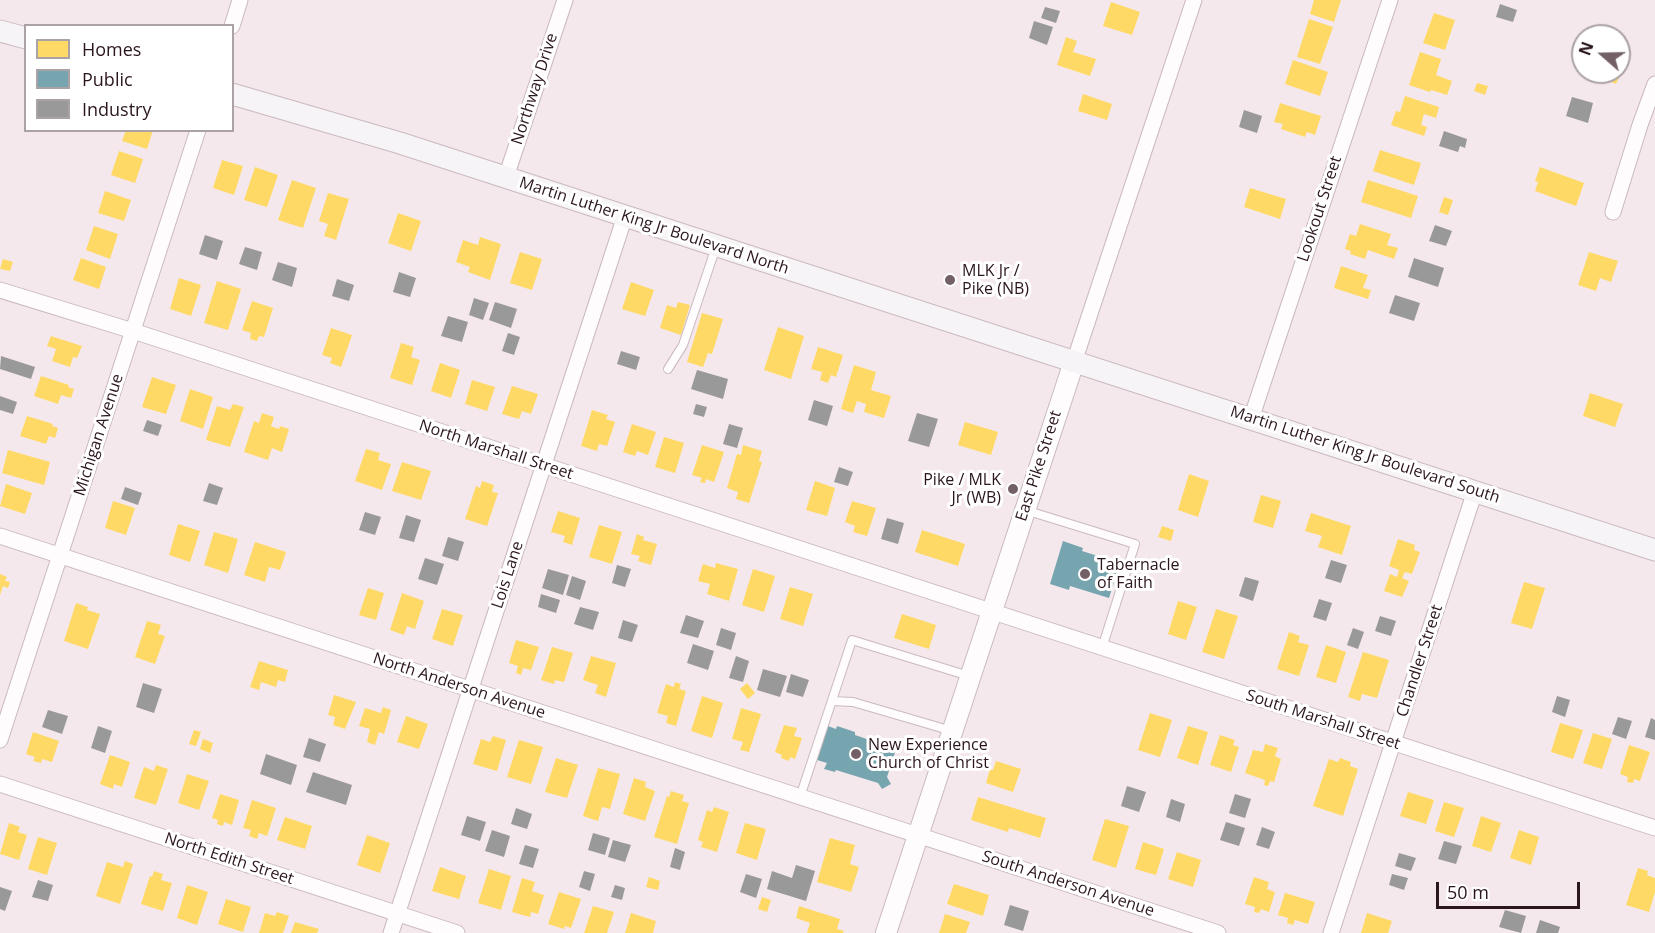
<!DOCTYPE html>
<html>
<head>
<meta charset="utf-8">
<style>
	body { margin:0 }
	#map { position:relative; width:1655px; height:933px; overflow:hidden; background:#f5e8ec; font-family:"Open Sans",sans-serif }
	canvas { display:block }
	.legend { position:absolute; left:24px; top:24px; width:210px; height:108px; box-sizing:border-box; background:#fff; border:2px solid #aaa2a5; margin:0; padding:8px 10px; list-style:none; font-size:18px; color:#2b161e }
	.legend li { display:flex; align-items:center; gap:12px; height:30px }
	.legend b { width:30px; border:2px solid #aaa2a5 }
	.north { position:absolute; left:1571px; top:24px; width:60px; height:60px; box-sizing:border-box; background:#fff; border:2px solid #aaa2a5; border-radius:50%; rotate:290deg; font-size:16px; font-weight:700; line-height:24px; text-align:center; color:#2b161e }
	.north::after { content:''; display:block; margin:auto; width:21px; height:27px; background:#726066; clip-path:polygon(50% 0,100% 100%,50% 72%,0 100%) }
	.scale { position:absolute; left:1436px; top:882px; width:144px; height:27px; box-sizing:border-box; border:3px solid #2b161e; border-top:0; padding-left:8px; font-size:18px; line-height:21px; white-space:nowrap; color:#2b161e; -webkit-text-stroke:4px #fff; paint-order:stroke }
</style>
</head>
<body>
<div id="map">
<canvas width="1655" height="933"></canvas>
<ul class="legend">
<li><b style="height:16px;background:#ffd966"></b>Homes</li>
<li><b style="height:16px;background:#76a5af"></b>Public</li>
<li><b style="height:16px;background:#999"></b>Industry</li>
</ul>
<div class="north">N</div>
<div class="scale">50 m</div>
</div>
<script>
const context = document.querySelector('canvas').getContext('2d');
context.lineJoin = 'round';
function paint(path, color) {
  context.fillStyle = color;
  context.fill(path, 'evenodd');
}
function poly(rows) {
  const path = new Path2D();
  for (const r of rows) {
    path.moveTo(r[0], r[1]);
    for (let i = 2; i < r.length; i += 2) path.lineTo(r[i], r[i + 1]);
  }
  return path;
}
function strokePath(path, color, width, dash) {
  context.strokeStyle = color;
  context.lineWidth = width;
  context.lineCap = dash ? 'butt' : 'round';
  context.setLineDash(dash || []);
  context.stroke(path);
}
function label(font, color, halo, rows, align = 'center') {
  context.font = font + ' "Open Sans",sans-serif';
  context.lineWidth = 6;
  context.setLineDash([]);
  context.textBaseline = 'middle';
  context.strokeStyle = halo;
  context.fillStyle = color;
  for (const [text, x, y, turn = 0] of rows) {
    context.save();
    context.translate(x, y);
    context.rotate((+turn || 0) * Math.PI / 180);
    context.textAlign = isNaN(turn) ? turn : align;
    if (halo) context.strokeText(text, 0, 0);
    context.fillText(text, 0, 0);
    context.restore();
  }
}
const homes = poly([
	[1314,0,1341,0,1334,22,1310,14],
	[1111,2,1140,12,1132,35,1103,26],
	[1434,13,1455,20,1445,50,1423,43],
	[1309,19,1333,27,1320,64,1297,57],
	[1066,37,1077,41,1073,52,1096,59,1090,76,1057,65],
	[1420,52,1441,59,1436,75,1452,81,1447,95,1431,90,1430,92,1409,85],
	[1619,58,1626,61,1616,84,1589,72,1619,72],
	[1293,60,1328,72,1320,96,1285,84],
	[1477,83,1488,86,1485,95,1474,91],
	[1083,94,1112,104,1107,120,1078,111],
	[1405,96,1439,107,1436,118,1424,114,1421,125,1427,127,1424,136,1391,125,1396,111,1400,112],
	[1280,103,1321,116,1315,135,1307,132,1305,137,1281,129,1283,124,1274,122],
	[126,130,153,130,147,149,122,141],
	[1380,150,1421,163,1414,185,1373,171],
	[119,151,143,159,135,183,111,175],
	[222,160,243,166,234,195,213,188],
	[255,167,278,175,267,207,244,200],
	[1540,167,1584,183,1576,206,1535,191,1538,182,1535,181],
	[292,180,316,188,303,228,278,220],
	[1368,180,1418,196,1411,218,1361,202],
	[1250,188,1286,199,1280,219,1244,207],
	[105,191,131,200,124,221,98,213],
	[328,193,349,199,336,240,324,236,328,224,319,221],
	[1444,197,1453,200,1448,215,1439,212],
	[398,213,421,221,411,251,388,243],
	[1360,224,1391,234,1387,245,1398,248,1394,259,1368,250,1365,259,1350,254,1351,251,1345,249,1350,234,1356,236],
	[94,226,118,234,110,259,86,250],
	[480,237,501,244,490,280,468,272,470,267,456,262,463,240,478,245],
	[520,252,542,259,532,290,510,283],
	[1589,252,1618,261,1611,282,1600,278,1596,291,1578,285],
	[81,258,106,267,99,289,73,280],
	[3,259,13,262,10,271,0,269],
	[1341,266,1368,275,1363,288,1371,290,1368,299,1334,288],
	[179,278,201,285,191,316,170,309],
	[217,281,241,289,228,330,204,323],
	[631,282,654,290,645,316,622,309],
	[252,301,273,308,264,337,259,336,257,341,250,339,251,333,242,330],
	[678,302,690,305,681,335,660,328,667,305,676,308],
	[702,313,723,319,712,354,708,353,703,367,687,362],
	[778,327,804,336,791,379,764,370],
	[331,328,352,335,341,367,330,363,332,358,322,355],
	[51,336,82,346,77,358,73,357,70,367,52,361,56,349,47,346],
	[401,343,414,347,411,357,420,360,412,385,390,378],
	[818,347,843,355,836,377,831,375,828,383,820,380,822,372,811,369],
	[440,363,460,370,451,398,431,391],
	[854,365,876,372,871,390,891,396,884,418,864,412,866,404,857,401,853,413,841,409],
	[41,376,69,385,68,387,74,389,71,398,61,395,58,404,34,396],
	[152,377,176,385,166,414,142,407],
	[472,380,495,387,487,411,465,404],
	[512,386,538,394,531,414,522,411,519,419,502,414],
	[190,389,213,397,203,429,180,421],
	[1590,393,1623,404,1615,427,1583,416],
	[233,404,244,407,230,447,206,440,217,406,230,410],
	[592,410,608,415,606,419,615,422,607,446,599,444,597,451,581,446],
	[262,413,274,417,271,426,279,429,280,426,289,429,282,452,272,448,268,460,244,452,254,421,259,423],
	[27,416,53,424,52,426,58,428,55,438,49,436,46,444,20,436],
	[965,422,998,432,991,455,958,445],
	[632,424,656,432,648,455,637,451,635,456,623,452],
	[664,437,684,443,675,473,655,467],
	[702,445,724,452,714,482,706,479,705,483,700,482,702,478,692,475],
	[743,445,762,451,759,461,762,462,749,503,736,499,738,492,727,488,737,454,741,455],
	[366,449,380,453,378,460,391,464,382,490,355,481],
	[8,450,50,462,44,485,2,473],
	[402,462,431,471,421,500,392,491],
	[1189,474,1209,481,1198,517,1178,510],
	[482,481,494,485,492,492,498,493,487,526,465,519,476,486,480,488],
	[815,481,835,488,827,516,806,510],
	[6,484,32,493,25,514,0,506],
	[1261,495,1281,501,1273,528,1253,522],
	[113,501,135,508,126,535,105,528],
	[852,501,876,508,867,536,853,532,855,526,845,522],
	[558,511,580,518,572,545,563,542,565,536,551,532],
	[1311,513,1351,526,1342,555,1318,547,1322,536,1305,531],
	[178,524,200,531,190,562,169,555],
	[599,525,622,532,612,564,589,557],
	[1162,526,1174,530,1171,541,1158,537],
	[922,530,965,544,958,566,915,552],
	[214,532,238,539,228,573,204,565],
	[637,534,644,537,643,540,657,544,651,565,638,561,640,556,631,554],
	[1398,539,1415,545,1414,550,1420,552,1412,574,1405,572,1402,578,1409,581,1402,597,1384,591,1390,574,1397,577,1399,570,1389,566],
	[255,542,286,552,280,570,269,567,265,582,244,575],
	[716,563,738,569,729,601,707,594,710,584,698,581,703,564,715,568],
	[753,569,775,576,764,612,742,605],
	[0,574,7,577,5,581,10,582,8,588,3,586,0,595],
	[1524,582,1545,588,1532,629,1511,623],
	[790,587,813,594,803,626,780,619],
	[368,588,384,593,376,620,359,615],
	[402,593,424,601,415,629,407,626,404,635,390,630],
	[1178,601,1197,607,1186,640,1168,634],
	[76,603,88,607,87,610,100,614,88,649,64,641],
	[442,609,463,615,453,646,432,639],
	[1216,609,1238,616,1224,659,1202,652],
	[902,614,936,625,929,649,894,638],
	[147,621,161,625,158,634,165,636,155,664,135,657],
	[1289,632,1300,636,1298,642,1309,645,1299,676,1277,669],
	[516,640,539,647,531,670,523,668,521,675,516,673,518,666,509,663],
	[1326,645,1346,652,1336,683,1316,677],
	[552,647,573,653,564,682,555,680,554,684,541,680],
	[1363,652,1389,660,1377,698,1362,694,1360,701,1348,697],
	[591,656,616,663,606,697,595,693,598,685,583,680],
	[259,661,288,670,285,682,278,680,276,687,261,682,259,690,250,687],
	[675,682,681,684,679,689,686,691,676,726,666,723,668,716,657,713,666,684,674,687],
	[747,683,755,693,748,699,740,689],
	[334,695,356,702,345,729,333,725,335,717,328,715],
	[702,696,723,703,712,738,691,731],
	[383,707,391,710,384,734,379,732,375,745,367,742,370,729,359,726,365,708,381,713],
	[741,708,761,714,749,752,740,750,743,742,732,739],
	[1150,713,1172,720,1160,757,1138,750],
	[406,716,428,724,419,749,397,742],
	[1560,723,1583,730,1573,759,1551,752],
	[784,725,797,728,794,736,802,738,795,759,790,757,789,761,781,758,782,755,775,752],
	[1188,726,1208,732,1198,765,1177,758],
	[194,730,201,732,196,746,189,744],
	[33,732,59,741,52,762,42,759,41,763,33,761,35,757,26,754],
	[1593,733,1612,739,1602,769,1583,763],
	[1220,735,1235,740,1233,745,1239,747,1231,772,1210,765],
	[493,736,506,740,497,771,473,764,481,739,490,742],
	[203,739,213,743,210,753,200,749],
	[519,740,543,747,531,784,507,777],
	[1265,744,1278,748,1275,756,1281,759,1274,782,1270,781,1268,786,1264,785,1265,780,1245,773,1253,750,1263,752],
	[1629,745,1650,752,1640,781,1634,779,1633,783,1627,782,1628,777,1620,774],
	[110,755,130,762,122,787,114,784,113,789,100,784],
	[556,758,578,765,567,798,545,792],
	[1340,758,1351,762,1350,766,1358,769,1343,816,1313,806,1329,759,1338,762],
	[996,761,1021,769,1013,792,986,783,990,769,993,770],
	[156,765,168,769,156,805,134,798,144,767,154,771],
	[598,768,620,774,610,809,602,807,598,821,583,816],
	[187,774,209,781,199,810,178,803],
	[634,778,646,782,645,787,655,791,645,821,623,814],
	[671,791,684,795,682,801,689,803,677,844,654,837,667,796,669,797],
	[1408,792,1434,800,1426,824,1400,816],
	[220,794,239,800,232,825,224,822,223,826,217,824,218,820,212,818],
	[978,797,1046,818,1040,838,1009,828,1008,832,971,820],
	[252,800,276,808,267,836,259,833,257,839,249,836,251,830,243,828],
	[1444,802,1464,808,1454,837,1435,831],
	[714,807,729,812,717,852,701,847,703,842,698,840,707,810,712,812],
	[1481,816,1501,823,1491,852,1472,846],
	[285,817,312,826,305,849,277,840],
	[1105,819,1129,826,1116,868,1092,860],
	[9,823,20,827,18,832,27,835,19,860,0,854],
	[745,823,766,829,757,860,736,853],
	[1519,830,1539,837,1531,865,1510,858],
	[367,835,390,843,380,873,357,865],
	[38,837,57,843,47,875,28,869],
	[830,838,855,845,850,864,859,867,851,892,817,882],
	[1143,842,1164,849,1156,875,1135,869],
	[1177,852,1201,860,1193,887,1168,879],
	[125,861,133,864,120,904,96,896,107,862,123,867],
	[440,867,466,876,459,899,432,891],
	[1638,868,1648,871,1647,875,1655,878,1655,892,1649,912,1626,905],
	[489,869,511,876,501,910,478,903],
	[154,871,163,874,161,880,172,883,163,911,141,904,150,876,152,877],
	[649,877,660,881,658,890,646,887],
	[1254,877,1269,882,1267,889,1275,892,1269,912,1261,909,1259,913,1254,912,1255,907,1245,904],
	[522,878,535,882,532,891,544,895,538,914,531,912,530,917,512,912],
	[954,884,989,895,983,916,947,904],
	[187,885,208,892,197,925,177,918],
	[559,892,581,899,571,928,565,926,564,929,548,924],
	[1285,893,1315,902,1308,924,1295,920,1293,925,1287,923,1288,918,1278,915],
	[762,897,771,900,767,912,758,909],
	[226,899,251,907,243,932,218,924],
	[593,906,614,912,607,933,584,933],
	[799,906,840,919,837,929,844,931,843,933,807,933,810,923,796,918],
	[277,912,289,916,283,933,259,933,265,913,275,916],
	[631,913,656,921,653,933,625,933],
	[1367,913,1392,921,1388,933,1361,933],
	[945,914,970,922,966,933,939,933],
	[295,922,319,929,317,933,291,933]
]);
const public = poly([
	[1063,541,1083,548,1082,551,1120,563,1109,598,1070,586,1069,590,1050,584],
	[828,726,836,729,837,726,855,732,855,735,887,746,888,744,897,746,887,777,891,784,882,789,878,783,836,770,835,772,824,769,827,763,817,760]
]);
const industry = poly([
	[1500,4,1517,10,1513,22,1496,17],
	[1045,7,1060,11,1056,23,1041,18],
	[1034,21,1053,27,1047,45,1029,38],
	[1572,97,1593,103,1588,123,1566,116],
	[1244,110,1262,116,1257,133,1239,127],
	[1444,131,1467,139,1465,148,1460,146,1458,152,1439,146],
	[1435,225,1452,231,1446,246,1429,241],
	[205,235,223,241,217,260,199,254],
	[245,247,262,252,257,270,239,264],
	[1414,258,1444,268,1438,287,1408,277],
	[278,262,297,268,292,287,272,280],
	[399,272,416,278,410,297,393,292],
	[337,279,354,285,349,301,332,296],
	[1395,295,1420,303,1414,321,1389,313],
	[474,298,489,303,483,320,469,315],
	[495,302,517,309,511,328,489,320],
	[448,316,468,322,462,342,441,336],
	[508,333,520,337,514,355,502,351],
	[621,351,640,357,636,370,617,364],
	[1,356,35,367,31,379,0,369],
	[697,370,728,379,723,399,691,389],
	[0,396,17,402,13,414,0,410],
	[814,400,833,406,827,426,808,420],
	[696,404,707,407,704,417,693,414],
	[917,413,938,419,929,447,908,441],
	[147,420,162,425,158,436,143,431],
	[729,424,743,428,737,448,723,444],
	[839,467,853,472,848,486,834,482],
	[209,483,223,488,217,505,203,501],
	[125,487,142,493,138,505,121,499],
	[365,512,381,517,375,535,359,530],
	[406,515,421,520,414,542,399,538],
	[887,518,904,523,898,544,881,539],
	[448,537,464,542,458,561,442,556],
	[425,558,444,564,437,585,418,579],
	[1331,560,1347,565,1341,583,1325,578],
	[617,565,631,569,625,587,612,583],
	[548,569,569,575,563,595,542,588],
	[572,576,586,581,580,600,566,595],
	[1245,577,1259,581,1253,601,1239,596],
	[541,594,560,600,556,613,538,607],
	[1319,599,1332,603,1326,621,1313,617],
	[580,607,599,612,593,630,574,624],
	[686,615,704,621,698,638,680,633],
	[1380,616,1396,621,1391,636,1375,631],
	[623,620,638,625,632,642,618,638],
	[721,628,736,633,731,650,716,645],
	[1353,628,1364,632,1358,649,1347,645],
	[693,644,714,651,708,670,687,663],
	[736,656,749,661,743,682,729,678],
	[763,669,787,676,780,697,757,690],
	[791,674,809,680,803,697,786,692],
	[143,683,162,689,154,713,136,707],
	[1557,696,1570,700,1565,717,1552,712],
	[48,710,68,716,62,734,42,727],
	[1618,717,1632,721,1626,739,1612,734],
	[1651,718,1655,720,1655,740,1645,737],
	[98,726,112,731,105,753,91,748],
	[309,738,326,744,320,762,303,757],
	[266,754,297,765,291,785,260,774],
	[313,772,352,785,346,805,306,792],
	[1127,786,1146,792,1139,812,1121,806],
	[1235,794,1251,799,1245,818,1229,813],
	[1171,799,1185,804,1180,822,1166,817],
	[516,808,532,814,527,829,511,824],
	[467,816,486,822,480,841,461,835],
	[1226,822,1245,828,1239,846,1220,840],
	[1262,827,1275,832,1269,849,1256,845],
	[492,830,510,836,504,857,485,851],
	[593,833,610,838,605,855,588,850],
	[613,840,631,845,625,862,608,857],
	[1444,841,1462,846,1456,864,1438,859],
	[525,845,539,849,533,868,519,864],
	[675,848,685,852,680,870,670,867],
	[1399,853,1416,858,1411,871,1395,866],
	[796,865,815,871,806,901,767,889,772,871,792,878],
	[584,871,595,874,590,891,579,887],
	[746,874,762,879,756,898,740,892],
	[1392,874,1408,878,1404,890,1389,885],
	[38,880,53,885,48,901,32,897],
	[615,885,625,888,622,900,611,897],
	[0,887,12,891,5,911,0,909],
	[1010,905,1029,911,1023,931,1004,925],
	[1505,910,1526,916,1521,933,1499,927],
	[1540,920,1560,927,1558,933,1536,933]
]);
const service = poly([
	[668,369,683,345,716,247],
	[1025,510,1135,544,1102,648],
	[832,701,853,702,952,731],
	[800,797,852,640,969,676]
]);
const minor = poly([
	[232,26,240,0],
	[506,177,565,0],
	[1613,212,1640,125,1655,84],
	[0,290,133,331,1655,828],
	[1074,362,1194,0],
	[1251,419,1390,0],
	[0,536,1218,933],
	[0,740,198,130],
	[0,784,457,933],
	[391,933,625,216],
	[1331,933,1475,491]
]);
const tertiary = poly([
	[886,933,1074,362]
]);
const secondary = poly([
	[0,31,26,38],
	[232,94,400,143,1655,550]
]);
const markers = [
	[950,280,6,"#726066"],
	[1013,489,6,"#726066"],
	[1085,574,6,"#726066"],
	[856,754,6,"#726066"]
];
const streetNames = [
	["Northway Drive",535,89,-72],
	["Lookout Street",1320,209,-72],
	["Martin Luther King Jr Boulevard North",654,226,18],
	["Michigan Avenue",99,435,-72],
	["North Marshall Street",496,450,18],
	["Martin Luther King Jr Boulevard South",1365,455,18],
	["East Pike Street",1039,466,-72],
	["Lois Lane",508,575,-72],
	["Chandler Street",1420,661,-72],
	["North Anderson Avenue",459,686,18],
	["South Marshall Street",1323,720,18],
	["North Edith Street",229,859,18],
	["South Anderson Avenue",1068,884,18]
];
const poiNames = [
	["MLK Jr /",962,271],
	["Pike (NB)",962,289],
	["Pike / MLK",1001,480,"right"],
	["Jr (WB)",1001,498,"right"],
	["Tabernacle",1097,565],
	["of Faith",1097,583],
	["New Experience",868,745],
	["Church of Christ",868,763]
];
paint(homes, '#ffd966');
paint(public, '#76a5af');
paint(industry, '#999');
strokePath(service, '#cab9bf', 10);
strokePath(minor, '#cab9bf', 17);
strokePath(tertiary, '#cab9bf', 22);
strokePath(secondary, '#cab9bf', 23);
strokePath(service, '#fefcfc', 8);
strokePath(minor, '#fefcfc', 15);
strokePath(tertiary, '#fefcfc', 20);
strokePath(secondary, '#f6f4f6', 21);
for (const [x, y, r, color] of markers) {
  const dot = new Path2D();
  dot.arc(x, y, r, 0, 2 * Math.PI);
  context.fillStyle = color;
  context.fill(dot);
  strokePath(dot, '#fff', 2);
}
label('16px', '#2b161e', '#fff', streetNames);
label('16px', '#2b161e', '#fff', poiNames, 'left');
</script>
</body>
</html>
